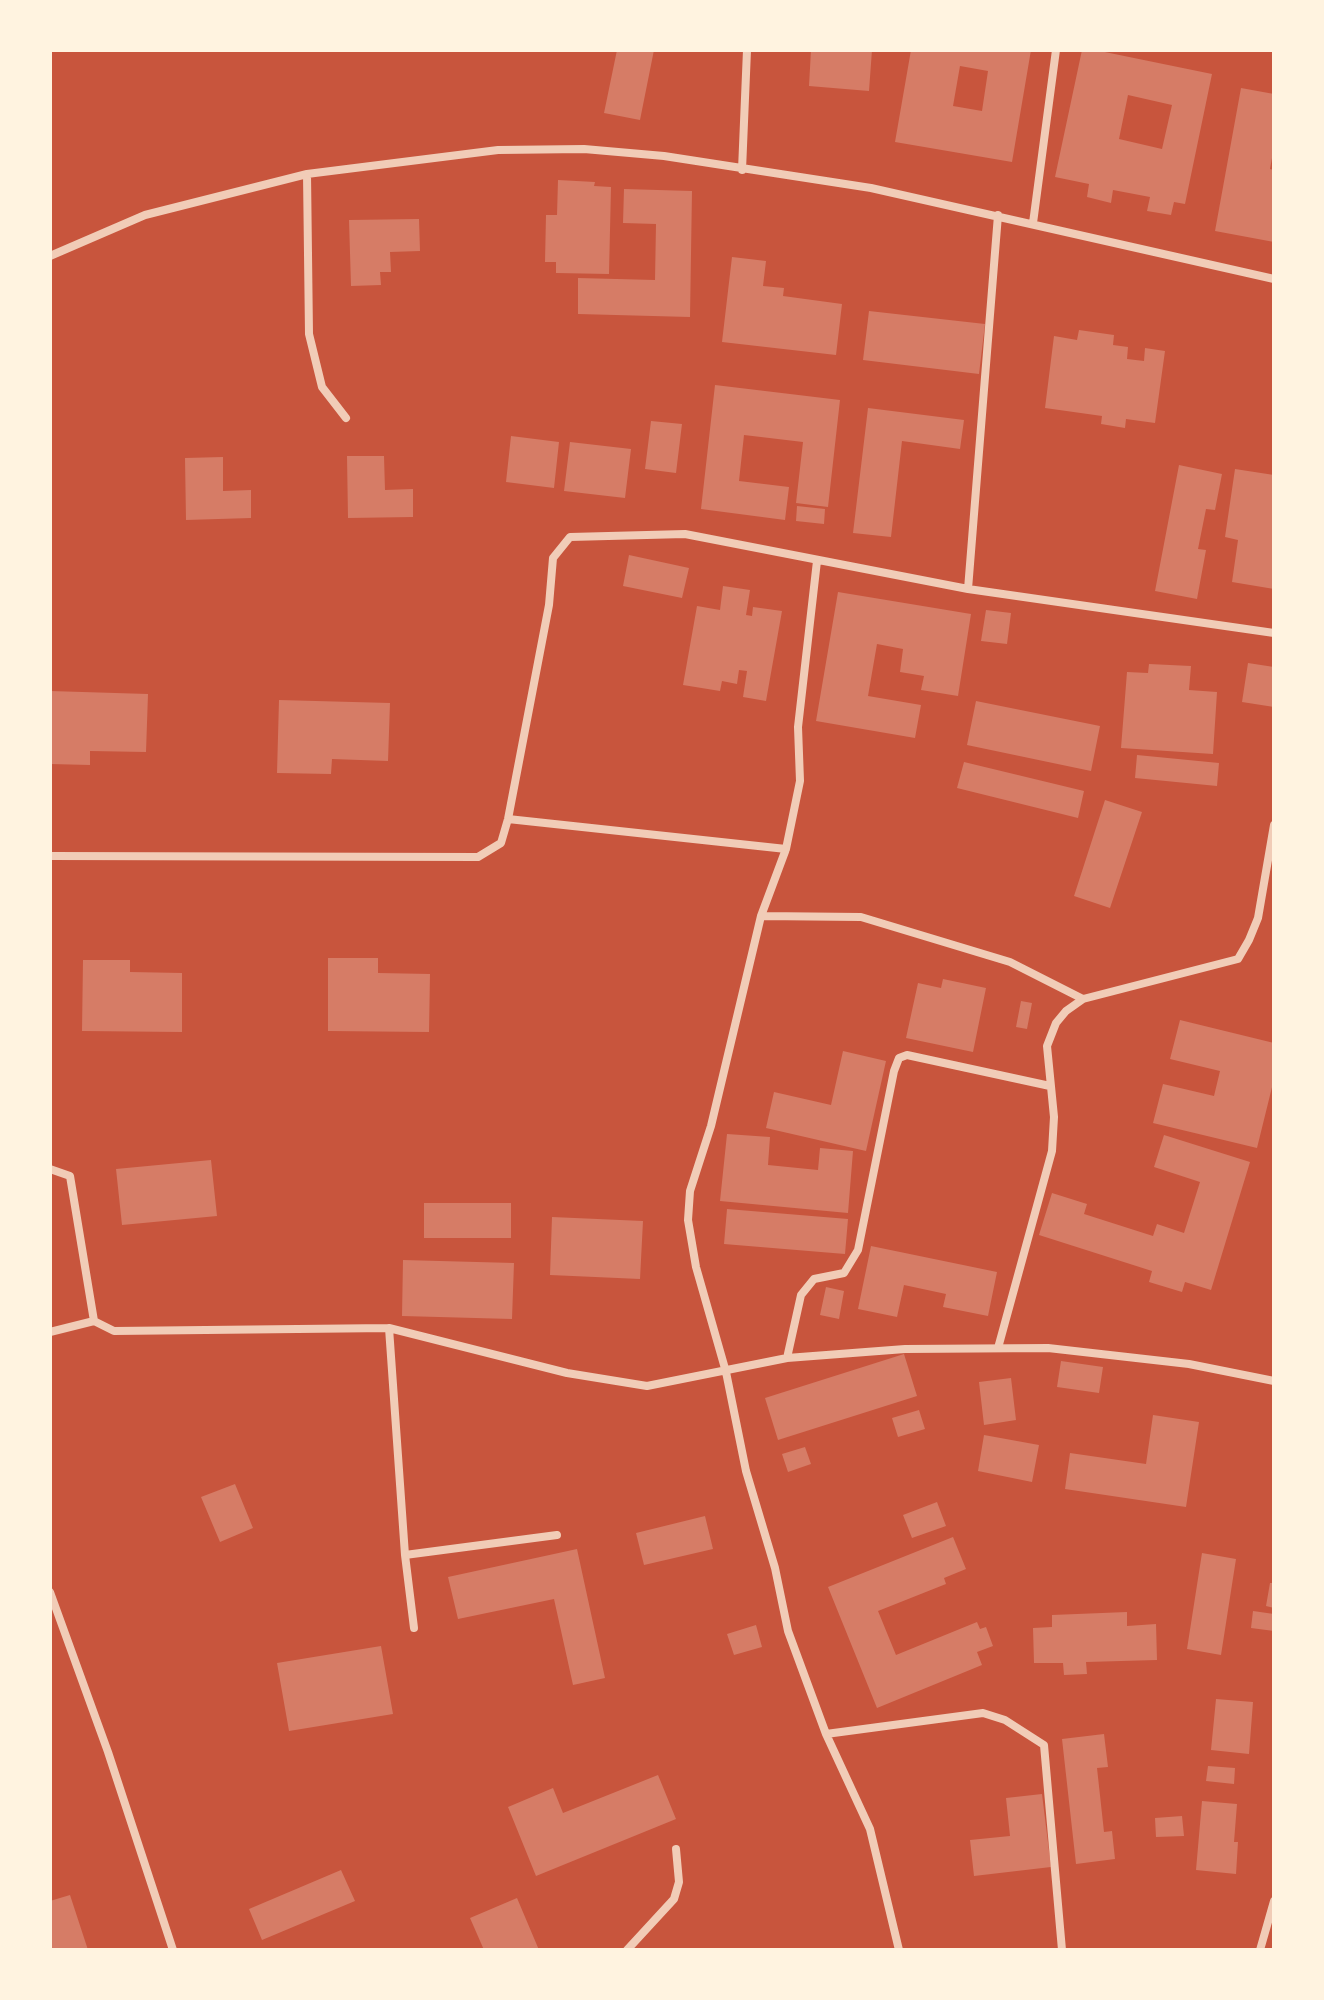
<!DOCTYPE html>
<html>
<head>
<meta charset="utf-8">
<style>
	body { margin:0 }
	#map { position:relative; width:1324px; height:2000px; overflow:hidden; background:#c8553d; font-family:Poppins,sans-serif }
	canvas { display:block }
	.frame { position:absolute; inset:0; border:52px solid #fff3e0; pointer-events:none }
</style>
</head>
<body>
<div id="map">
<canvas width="1324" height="2000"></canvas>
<div class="frame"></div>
</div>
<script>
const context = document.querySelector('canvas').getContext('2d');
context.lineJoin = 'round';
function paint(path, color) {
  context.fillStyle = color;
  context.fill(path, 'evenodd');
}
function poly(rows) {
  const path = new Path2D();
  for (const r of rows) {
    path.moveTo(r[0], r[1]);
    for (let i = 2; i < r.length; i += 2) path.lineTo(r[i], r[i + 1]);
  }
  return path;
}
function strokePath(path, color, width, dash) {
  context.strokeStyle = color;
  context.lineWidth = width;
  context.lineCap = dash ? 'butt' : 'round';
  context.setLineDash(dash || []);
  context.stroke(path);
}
const building = poly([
	[617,50,654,50,640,120,604,113],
	[811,50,872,50,869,91,809,86],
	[911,50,1031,50,1012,162,895,142],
	[960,66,988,71,982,111,953,106],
	[1082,50,1095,50,1212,74,1185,204,1174,202,1171,215,1147,211,1150,197,1113,190,1111,203,1087,197,1089,184,1055,177],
	[1128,95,1172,105,1162,149,1119,139],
	[1241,88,1274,94,1274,147,1270,169,1274,170,1274,242,1215,231],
	[558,180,595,182,594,186,611,187,609,274,556,273,556,262,545,262,546,215,557,215],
	[624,189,692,191,690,317,578,314,578,278,655,280,656,224,623,223],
	[419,219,420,251,390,252,391,272,380,272,381,285,351,286,349,220],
	[732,257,766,261,763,286,784,288,783,296,842,304,836,355,722,342],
	[869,311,985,324,979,374,863,360],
	[1079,330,1114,335,1113,345,1128,347,1127,359,1144,361,1145,348,1165,351,1155,423,1126,419,1125,428,1101,424,1102,416,1045,408,1054,336,1077,340],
	[715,385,840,400,828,507,796,503,803,442,744,435,739,481,789,487,785,520,701,509],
	[868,408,964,420,960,449,902,441,891,537,853,533],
	[651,421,682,424,676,473,645,469],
	[511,436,559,442,554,488,506,482],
	[570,442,631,449,625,498,564,491],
	[347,456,384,456,385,490,413,489,413,517,348,518],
	[223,457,223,491,251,490,251,518,186,520,185,458],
	[1179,465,1222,474,1215,510,1206,509,1198,549,1206,550,1197,599,1155,591],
	[1235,469,1274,475,1274,589,1232,582,1238,540,1225,537],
	[797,506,825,509,824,524,796,521],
	[629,555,689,568,682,598,623,586],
	[723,586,750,590,746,615,752,616,753,607,782,611,766,701,743,697,747,671,739,670,737,684,722,681,720,691,683,685,697,606,720,610],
	[838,592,971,614,958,696,921,690,924,676,900,672,903,649,877,644,868,696,921,705,915,738,816,721],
	[986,610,1011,613,1007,644,981,641],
	[1248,663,1274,667,1274,707,1242,702],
	[1149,664,1191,666,1189,690,1217,692,1213,754,1121,748,1127,672,1148,673],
	[50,691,148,694,146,752,90,751,90,765,50,764],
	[279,700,390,703,388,761,332,759,331,774,277,773],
	[976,701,1100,726,1091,771,967,745],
	[1137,755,1219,763,1217,786,1135,778],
	[964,762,1084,791,1078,818,957,788],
	[1105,800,1142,812,1110,908,1074,896],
	[328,958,378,958,378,973,430,974,429,1032,328,1031],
	[83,960,130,960,130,972,182,973,182,1032,82,1031],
	[943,979,986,988,973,1052,906,1038,918,983,941,988],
	[1021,1001,1032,1003,1027,1029,1016,1027],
	[1180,1020,1274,1043,1274,1079,1257,1148,1153,1123,1163,1084,1214,1096,1220,1071,1170,1059],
	[843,1051,886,1061,866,1151,766,1128,774,1092,831,1105],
	[727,1134,770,1137,768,1165,818,1170,820,1148,853,1151,848,1213,720,1201],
	[1164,1135,1250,1162,1211,1290,1185,1282,1182,1292,1149,1282,1152,1271,1039,1235,1052,1193,1087,1204,1084,1214,1153,1236,1157,1224,1184,1233,1200,1182,1154,1167],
	[211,1160,217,1216,122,1225,116,1169],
	[424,1203,511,1203,511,1238,424,1238],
	[727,1209,848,1219,845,1254,724,1244],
	[552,1217,643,1221,640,1279,550,1275],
	[871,1246,997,1272,988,1316,943,1307,946,1294,904,1285,897,1317,858,1309],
	[403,1260,514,1263,512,1319,402,1316],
	[826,1287,844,1291,839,1319,820,1315],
	[904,1354,917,1396,778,1440,765,1398],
	[1061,1361,1103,1367,1099,1393,1057,1387],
	[1011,1378,1016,1420,984,1425,979,1382],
	[919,1410,925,1429,898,1437,892,1418],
	[1153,1415,1199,1422,1186,1507,1065,1489,1070,1453,1146,1464],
	[984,1435,1039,1445,1032,1482,978,1471],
	[805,1447,811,1464,788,1472,782,1454],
	[235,1484,253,1528,220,1542,201,1497],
	[937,1502,946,1526,912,1538,903,1515],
	[705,1516,713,1549,644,1565,636,1533],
	[953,1537,966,1569,944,1578,946,1584,878,1611,896,1655,977,1622,980,1629,986,1627,993,1646,977,1652,982,1665,877,1708,828,1587],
	[577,1549,605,1678,573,1685,554,1599,458,1619,448,1577],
	[1202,1553,1236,1559,1221,1655,1187,1649],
	[1270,1583,1274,1583,1274,1608,1266,1606],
	[1253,1611,1274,1614,1274,1631,1251,1628],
	[1127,1612,1127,1626,1156,1624,1157,1660,1086,1662,1087,1674,1064,1675,1063,1663,1034,1663,1033,1628,1052,1627,1052,1615],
	[756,1625,762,1647,734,1655,727,1634],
	[381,1646,393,1714,289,1731,277,1663],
	[1216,1699,1253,1702,1249,1754,1211,1750],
	[1104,1734,1108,1767,1097,1768,1104,1832,1112,1831,1115,1859,1076,1864,1062,1739],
	[1208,1766,1235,1768,1234,1784,1206,1781],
	[658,1775,676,1819,536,1876,508,1807,553,1788,563,1813],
	[1042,1794,1051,1867,974,1876,970,1840,1010,1836,1006,1798],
	[1202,1801,1237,1804,1234,1842,1238,1842,1236,1874,1196,1870],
	[1182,1816,1184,1836,1156,1837,1155,1818],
	[341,1870,355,1901,262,1940,249,1909],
	[70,1895,88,1950,50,1950,50,1901],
	[517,1898,539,1950,484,1950,470,1918]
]);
const minor = poly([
	[742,170,747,50],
	[307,174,309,334,322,387,346,418],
	[1033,223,1056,50],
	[50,256,145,215,307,174,498,150,584,149,664,156,871,188,1274,279],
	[817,561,798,727,800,781,786,849,761,916,711,1126,690,1191,688,1220,696,1267,726,1372,746,1471,775,1568,788,1631,826,1734,870,1829,899,1950],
	[968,589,998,215],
	[508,819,786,849],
	[50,856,478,857,501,843,508,819,549,605,553,558,570,537,685,534,968,589,1274,633],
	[761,916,861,917,1010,962,1083,999],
	[50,1169,70,1176,94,1321,114,1331,389,1328,567,1373,647,1386,787,1358,905,1349,1048,1348,1189,1364,1274,1381],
	[389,1328,405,1555,414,1628],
	[50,1332,94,1321],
	[998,1348,1052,1151,1054,1117,1047,1046,1056,1023,1066,1011,1083,999,1238,959,1249,940,1258,918,1274,825],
	[787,1358,801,1295,814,1279,844,1273,858,1250,894,1071,899,1058,907,1055,1050,1086],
	[405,1555,557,1535],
	[50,1592,108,1752,173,1950],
	[826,1734,983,1713,1005,1720,1044,1745,1062,1950],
	[627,1950,674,1899,679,1882,676,1849],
	[1260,1950,1274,1901]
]);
paint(building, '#d67c66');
strokePath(minor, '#f1ccb7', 8);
</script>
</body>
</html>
